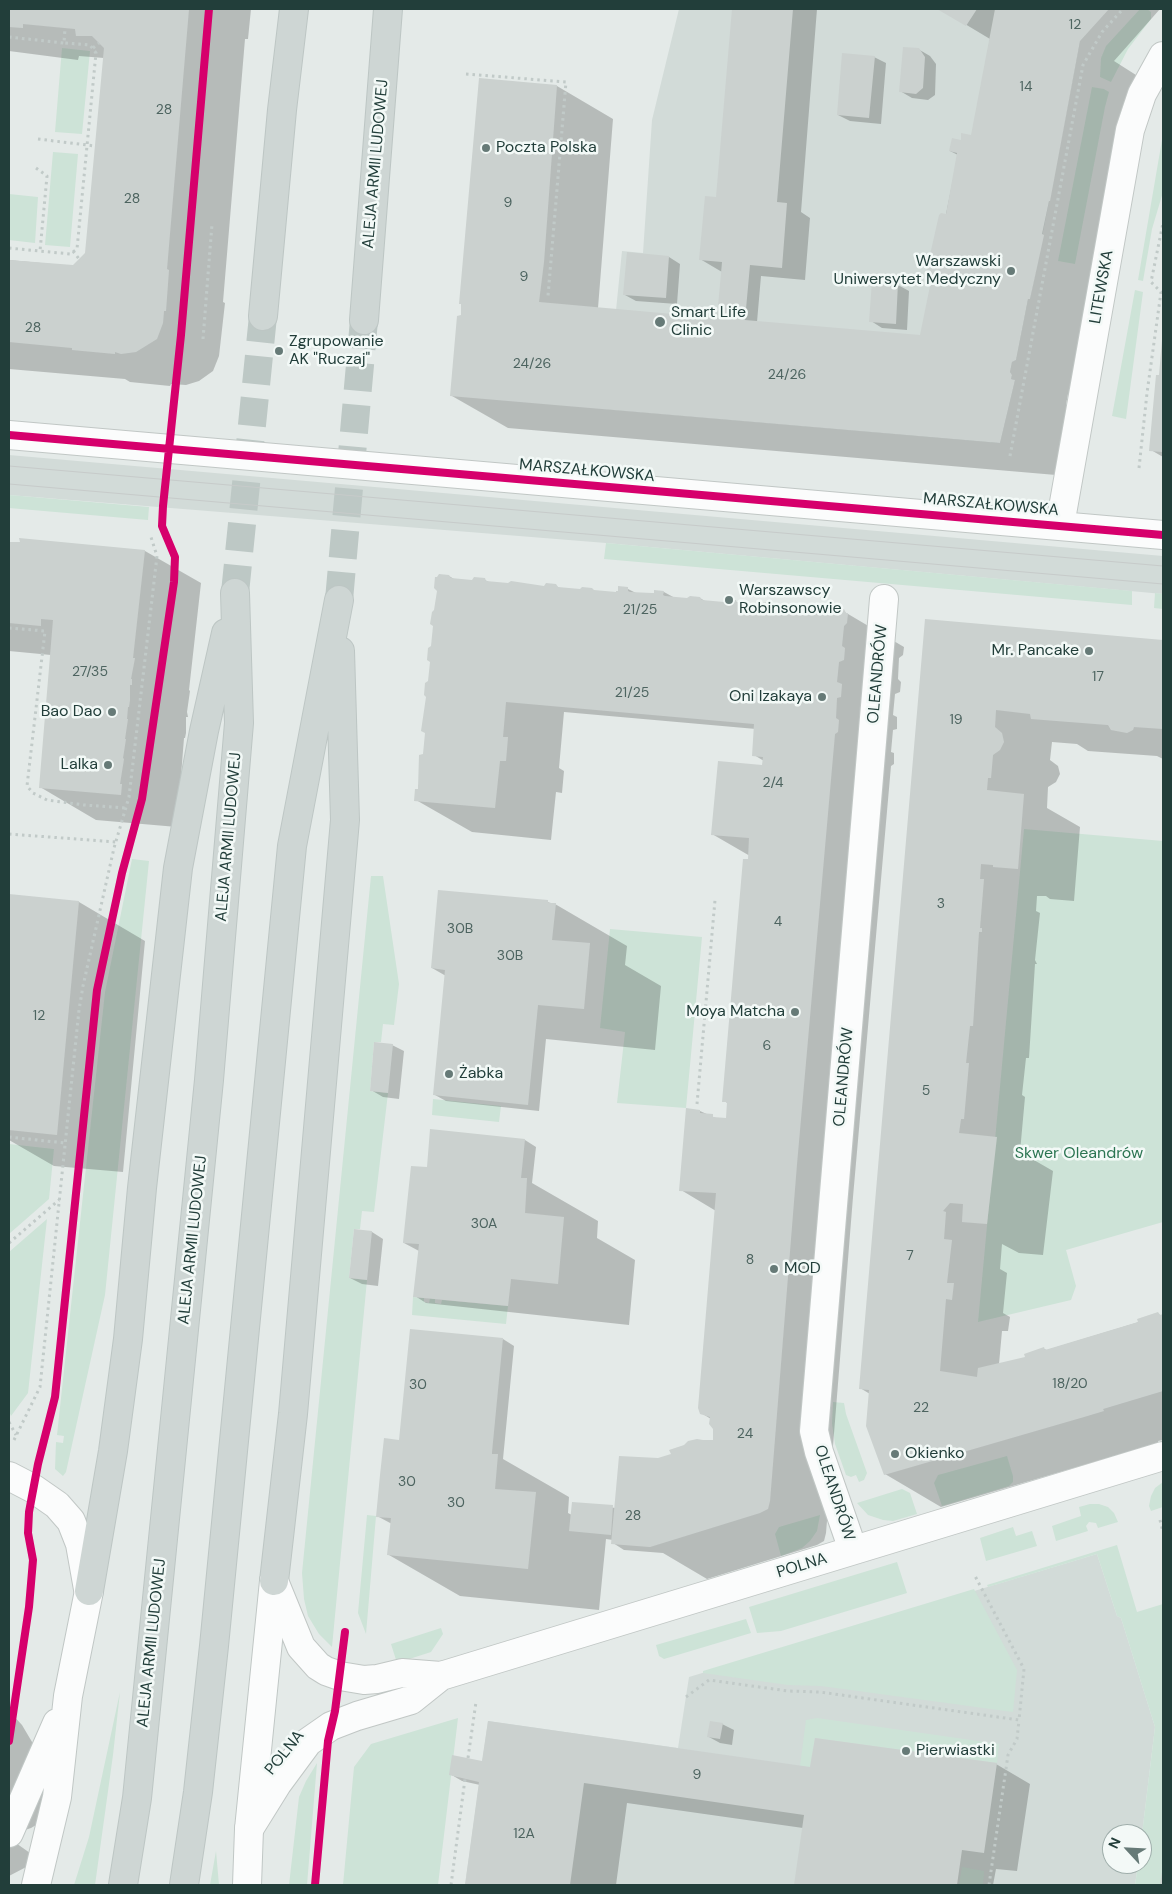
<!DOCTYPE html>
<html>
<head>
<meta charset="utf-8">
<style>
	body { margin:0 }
	#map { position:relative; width:1172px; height:1894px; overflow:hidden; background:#e4eae8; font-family:"DM Sans",sans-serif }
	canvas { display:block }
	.frame { position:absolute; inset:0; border:10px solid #223e3a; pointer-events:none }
	.north { position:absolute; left:1102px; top:1824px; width:50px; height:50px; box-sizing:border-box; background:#f3f9f7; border:1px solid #9faeab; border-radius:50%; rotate:295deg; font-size:14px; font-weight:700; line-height:20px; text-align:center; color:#223e3a }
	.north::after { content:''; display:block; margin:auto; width:18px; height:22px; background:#667a77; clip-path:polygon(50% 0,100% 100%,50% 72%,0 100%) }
</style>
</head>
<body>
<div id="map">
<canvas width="1172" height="1894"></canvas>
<div class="frame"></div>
<div class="north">N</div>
</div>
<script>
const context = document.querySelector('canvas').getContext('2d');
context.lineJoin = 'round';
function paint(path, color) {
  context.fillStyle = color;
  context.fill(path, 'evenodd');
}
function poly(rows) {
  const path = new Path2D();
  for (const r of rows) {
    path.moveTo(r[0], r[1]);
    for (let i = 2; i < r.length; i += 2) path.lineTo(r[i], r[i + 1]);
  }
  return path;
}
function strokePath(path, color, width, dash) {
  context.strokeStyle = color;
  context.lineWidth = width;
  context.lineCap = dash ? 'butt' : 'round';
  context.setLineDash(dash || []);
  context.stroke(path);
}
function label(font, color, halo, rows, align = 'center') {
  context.font = font + ' "DM Sans",sans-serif';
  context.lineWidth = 5;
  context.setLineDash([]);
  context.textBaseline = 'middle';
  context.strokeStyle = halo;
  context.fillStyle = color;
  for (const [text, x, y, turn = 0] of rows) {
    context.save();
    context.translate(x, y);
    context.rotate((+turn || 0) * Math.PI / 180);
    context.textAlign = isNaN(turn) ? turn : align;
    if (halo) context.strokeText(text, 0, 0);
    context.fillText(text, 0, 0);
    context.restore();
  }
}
const built = poly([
	[679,9,1030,9,1080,41,1030,299,1028,299,1016,360,1012,362,1010,372,1012,375,1011,379,1015,380,1000,443,606,409,622,251,643,253,652,120],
	[9,455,1163,556,1163,594,606,543,9,495],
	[1097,1554,1117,1616,1121,1618,1155,1727,1142,1834,1112,1834,1112,1864,1138,1864,1135,1885,465,1885,488,1721,678,1748,689,1677]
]);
const green = poly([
	[1140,9,1147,9,1151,12,1151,19,1128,49,1111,82,1100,77,1101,58,1106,46],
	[62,48,90,51,82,134,55,132],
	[1092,87,1104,89,1109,92,1105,107,1075,264,1058,261],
	[1163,134,1163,192,1152,229,1143,281,1138,280],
	[53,152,78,154,70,247,45,245],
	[9,194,38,197,35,243,9,240],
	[1135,290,1143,292,1126,419,1112,416],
	[9,495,149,507,148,520,9,508],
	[606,543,1132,591,1132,605,604,559],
	[1155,593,1163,594,1163,609,1154,608],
	[1024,829,1163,841,1163,1222,1066,1250,1076,1286,1071,1300,978,1322],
	[132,859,149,861,105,1295,66,1472,63,1476,55,1469,56,1442,63,1443,64,1436,57,1435,105,992],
	[371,876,383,876,399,984,394,1025,383,1024,381,1042,374,1042,370,1091,388,1093,374,1212,362,1211,360,1229,354,1229,349,1278,367,1280,332,1647,319,1634,308,1616,304,1599,302,1573],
	[610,929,702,937,686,1108,617,1103,625,1032,600,1028],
	[433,1099,501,1106,499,1122,432,1115],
	[9,1144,54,1149,49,1199,9,1234],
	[47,1219,28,1393,11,1416,9,1411,9,1252],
	[413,1297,424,1298,424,1302,429,1303,430,1298,435,1299,435,1303,441,1304,442,1300,508,1306,506,1324,412,1315],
	[833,1402,844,1403,846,1414,867,1473,864,1480,859,1482,856,1475,851,1477,846,1475,835,1444,832,1424],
	[1007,1456,1013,1476,1013,1482,1009,1486,942,1506,934,1483,938,1475],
	[1163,1482,1163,1507,1151,1511,1149,1506,1151,1496,1155,1488],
	[902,1489,910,1493,917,1514,893,1521,883,1520,868,1515,857,1503],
	[1090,1504,1099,1504,1108,1507,1114,1513,1118,1522,1098,1528,1096,1523,1089,1522,1086,1526,1088,1531,1056,1541,1052,1526,1081,1516,1079,1507],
	[367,1515,376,1516,366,1634,358,1613],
	[820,1515,817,1531,810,1541,802,1548,781,1556,775,1534,779,1527],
	[1013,1527,1016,1536,1032,1531,1037,1546,986,1561,980,1538],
	[1117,1545,1137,1612,1163,1604,1163,1885,1135,1885,1138,1864,1142,1864,1142,1834,1155,1727,1121,1618,1117,1616,1097,1554,988,1587,987,1585],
	[897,1562,907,1593,781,1631,757,1633,749,1607],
	[974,1589,1017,1670,1013,1712,821,1686,788,1685,703,1673,703,1671],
	[746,1619,751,1633,664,1659,659,1656,656,1645],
	[441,1628,443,1634,431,1652,397,1663,391,1644],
	[120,1692,113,1755,95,1885,74,1885,89,1837],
	[458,1718,438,1885,343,1885,354,1767,371,1744],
	[817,1718,999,1744,997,1763,815,1738,810,1767,800,1766,806,1720],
	[317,1763,307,1885,289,1885,299,1797,306,1781],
	[216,1851,219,1885,210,1885],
	[962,1867,984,1871,983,1885,959,1885]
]);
const shadow = poly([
	[9,9,251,9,248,39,245,39,223,302,225,303,219,356,213,371,199,381,186,385,171,384,170,386,130,382,125,379,9,369,9,260,74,266,87,254,104,58,79,56,78,60,9,51],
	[733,9,817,9,801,212,810,218,805,280,761,276,757,322,921,337,958,155,950,151,962,141,972,137,990,39,940,9,1160,9,1114,61,1136,75,1106,233,1071,392,1068,394,1066,405,1068,408,1056,475,508,428,452,396,462,316,480,80,557,86,613,119,598,308,718,319,722,272,700,259,717,198],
	[918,49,930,56,936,64,935,95,928,100,912,98,900,91],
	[874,57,886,63,881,124,850,121,838,115],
	[669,257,680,264,677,304,636,301,625,295],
	[898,285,909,291,907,330,882,328,871,321],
	[1163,350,1163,457,1151,450],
	[21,539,145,551,201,583,189,690,190,691,187,712,188,717,186,717,186,733,185,738,184,738,177,827,96,820,40,787,51,655,9,651,9,543,22,543],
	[449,576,454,579,473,581,485,580,489,582,545,587,556,586,560,588,617,594,628,589,636,593,652,595,664,592,675,598,700,598,705,601,724,603,735,601,740,604,760,606,772,604,777,608,796,609,807,607,813,611,832,612,843,611,904,647,903,655,899,658,898,679,901,682,900,692,895,694,893,715,897,717,897,729,893,730,891,752,894,753,894,764,891,766,853,1197,826,1533,824,1541,817,1545,707,1579,663,1553,624,1550,613,1543,613,1540,606,1539,599,1610,460,1596,389,1555,392,1524,377,1516,406,1442,503,1339,514,1346,503,1459,569,1497,568,1513,572,1515,573,1503,616,1508,659,1459,714,1441,714,1429,711,1419,701,1413,716,1211,681,1190,700,1111,718,1119,727,1120,729,1104,724,1101,750,856,712,834,763,766,764,761,754,755,756,729,564,712,559,768,564,771,562,793,556,792,551,840,472,832,416,800,424,755,433,647],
	[926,620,1163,641,1163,759,1157,756,1088,751,1077,744,1052,742,1050,760,1058,766,1060,774,1056,782,1048,787,1047,808,1080,827,1074,901,1050,899,1046,896,1037,896,1036,911,1040,913,1035,960,1037,964,1035,964,1029,1058,1026,1058,1022,1095,1025,1097,1020,1152,1053,1171,1043,1255,1019,1253,1002,1244,1000,1269,1007,1273,1003,1313,1010,1317,1008,1331,1002,1331,999,1364,1027,1358,1044,1349,1047,1350,1139,1322,1158,1314,1163,1316,1163,1440,1158,1441,1159,1443,941,1507,885,1474,870,1394,860,1388],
	[9,899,79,902,145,941,123,1172,54,1166,9,1140],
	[547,902,555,904,627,946,625,965,661,986,655,1050,546,1039,539,1111,446,1101,435,1095,446,976,432,968],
	[392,1045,404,1051,399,1099,383,1097,371,1090],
	[525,1140,536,1147,532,1183,598,1221,597,1238,635,1260,629,1325,426,1303,415,1296,419,1251,404,1243,434,1169],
	[355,1230,372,1232,383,1239,378,1286,362,1284,350,1278],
	[9,1711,22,1725,35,1747,50,1781,43,1821,31,1828,10,1835,13,1841,30,1853,30,1865,9,1876],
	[722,1724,734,1730,732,1745,720,1743,709,1737],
	[482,1762,811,1768,996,1764,1030,1784,1017,1871,996,1869,993,1885,795,1885,803,1828,627,1803,616,1885,466,1885,480,1785,462,1781,450,1774]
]);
const building = poly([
	[9,9,189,9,167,269,169,270,166,311,164,311,163,323,157,339,136,352,121,354,115,352,115,354,72,350,72,348,9,342,9,260,73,265,85,253,104,48,92,36,76,36,75,29,23,24,23,28,9,27],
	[732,9,793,9,777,202,787,203,782,268,750,265,745,320,920,335,931,281,926,280,925,277,939,215,941,213,946,214,957,153,949,151,952,138,961,140,961,133,971,135,995,9,1109,9,1080,41,1050,201,1049,201,1042,234,1044,235,1030,299,1028,299,1016,360,1012,362,1010,372,1012,375,1011,379,1015,380,1000,443,450,396,457,316,461,315,461,304,459,304,479,78,557,85,544,262,539,302,717,318,722,262,699,260,705,196,716,197],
	[937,9,977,9,966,26],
	[903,47,919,48,925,57,923,88,916,94,899,92],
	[842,53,875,56,869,118,837,115],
	[627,252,669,256,666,298,623,295],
	[872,281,898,283,896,324,869,322],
	[1162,340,1163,341,1163,452,1149,451,1156,375,1159,375],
	[19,538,145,550,133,658,135,658,131,679,132,679,132,685,130,685,130,700,129,707,128,707,127,719,128,719,125,739,126,739,123,758,124,759,120,784,122,784,121,795,39,788,53,620,41,619,41,626,9,623,9,542,20,542],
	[439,574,449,575,451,578,472,580,474,577,485,578,486,581,508,583,511,581,544,586,546,583,556,584,558,587,580,589,582,587,592,588,594,590,616,592,616,591,618,591,618,586,628,587,628,591,630,592,652,593,654,593,654,590,664,591,663,595,665,596,687,598,690,596,700,597,702,600,724,602,726,599,729,600,736,600,737,603,760,605,762,602,772,603,773,606,796,608,797,606,808,606,809,609,831,611,833,609,844,609,846,613,848,613,847,623,844,626,842,646,845,648,844,660,839,662,837,682,842,684,841,697,837,698,836,718,839,720,838,732,835,734,797,1164,770,1501,768,1509,760,1513,650,1547,611,1544,619,1456,658,1458,671,1454,669,1450,684,1445,688,1441,697,1439,703,1440,713,1440,713,1429,709,1424,710,1417,700,1414,698,1408,716,1193,679,1191,686,1108,700,1110,700,1113,713,1114,713,1117,726,1118,727,1102,722,1102,743,859,748,859,749,838,711,835,718,761,762,765,763,757,752,756,754,724,506,702,503,737,508,737,506,761,500,761,495,808,414,801,415,789,418,789,419,755,423,754,425,733,421,731,426,697,424,695,425,683,428,681,430,662,427,660,428,648,431,646,433,626,430,624,432,612,434,610,437,591,434,588,435,577,437,577],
	[925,619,1163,640,1163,729,1134,727,1133,730,1127,733,1111,730,1108,725,1031,719,1030,714,996,710,995,727,1002,733,1004,742,1000,750,993,755,991,778,988,778,987,790,1024,794,1018,869,993,867,993,865,981,864,980,879,984,879,980,928,982,928,982,932,979,932,973,1026,970,1026,966,1063,969,1063,964,1119,961,1119,959,1133,997,1137,987,1224,962,1222,963,1204,950,1203,943,1211,946,1212,944,1239,952,1240,947,1283,954,1283,952,1300,946,1299,940,1371,977,1377,978,1368,1025,1357,1024,1354,1044,1347,1045,1350,1138,1322,1137,1319,1158,1312,1160,1315,1163,1314,1163,1391,1103,1409,1104,1411,1084,1417,884,1475,866,1426,869,1390,859,1389],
	[438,890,548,900,548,903,556,903,552,940,590,943,584,1009,538,1005,528,1105,433,1095,445,970,431,968],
	[9,894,79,901,57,1135,9,1130],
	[374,1042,393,1044,388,1093,370,1091],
	[430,1129,525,1139,521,1178,527,1178,525,1213,564,1217,558,1284,511,1279,508,1306,413,1297,419,1244,403,1243,403,1242,411,1166,427,1167],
	[354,1229,372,1231,367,1280,349,1278],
	[410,1329,503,1338,492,1452,492,1454,498,1454,495,1489,536,1492,528,1569,387,1555,391,1518,376,1517,380,1475,384,1438,399,1440],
	[572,1502,613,1505,611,1535,569,1531],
	[488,1721,810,1767,815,1738,997,1763,984,1853,962,1850,957,1885,794,1885,804,1815,584,1783,570,1885,465,1885,479,1782,449,1775,452,1755,482,1761],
	[710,1721,723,1723,720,1739,707,1737],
	[1162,1872,1163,1885,1160,1885]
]);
const primaryTunnel = poly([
	[235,593,263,316],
	[339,600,364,320]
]);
const path = poly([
	[9,37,64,43],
	[93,48,99,43],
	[466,74,566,82,548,296],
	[38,139,95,146],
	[36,168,47,176,40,251],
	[9,248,70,254,77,249,96,53,90,45,64,43,65,28],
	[73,251,79,259],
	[203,339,212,224],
	[1010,456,1083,65,1102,32,1123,9],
	[1139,468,1147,393,1161,292,1151,282,1163,223],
	[9,628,45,631,27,786,33,793,47,800,84,805,126,808],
	[9,834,116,842],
	[697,1104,715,900],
	[9,1137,65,1143],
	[9,1243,59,1200],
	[9,1422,16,1435],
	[14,1440,40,1387,79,1010,83,986,114,848,129,797,157,556,150,534],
	[1160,1520,1163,1532],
	[686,1697,709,1680,788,1691,820,1692,1019,1720,1024,1669,975,1576],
	[468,1758,476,1702],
	[451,1885,465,1779],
	[989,1885,1008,1755,1017,1739,1019,1720]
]);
const minor = poly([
	[1060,525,1130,130,1142,94,1163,56],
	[9,1476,34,1489,57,1505,71,1521,80,1544,88,1589],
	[853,1550,819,1452,814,1431,884,599],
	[274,1581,301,1647,318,1666,326,1671,340,1676,364,1680,377,1679,402,1673,441,1676,1163,1456],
	[249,1829,277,1784,308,1742,331,1726,357,1716,411,1700,441,1676]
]);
const tertiary = poly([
	[9,435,1163,535]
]);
const secondary = poly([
	[9,1833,57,1723],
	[36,1885,57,1797,68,1696,89,1591],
	[247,1885,249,1829,274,1581]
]);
const primary = poly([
	[263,316,282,110,294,9],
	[364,320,388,9],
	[274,1581,293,1414,345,820,340,651],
	[89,1591,113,1451,128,1339,142,1188,178,868,204,731,226,633],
	[123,1885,137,1798,209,1080,239,723,235,593],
	[184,1885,198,1792,214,1646,292,846,339,600]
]);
const tram = poly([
	[9,466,1163,566],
	[9,484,1163,584]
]);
const cycleway = poly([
	[9,435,1163,535],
	[9,1741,29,1607,33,1560,28,1533,29,1512,38,1464,55,1397,97,990,122,873,142,799,174,582,175,557,162,526,163,506,181,335,209,9],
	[315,1885,328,1741,335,1711,345,1632]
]);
const markers = [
	[486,148,5,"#667a77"],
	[1011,271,5,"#667a77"],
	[660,322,6,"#667a77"],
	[279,351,5,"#667a77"],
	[729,600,5,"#667a77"],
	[1089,651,5,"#667a77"],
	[822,697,5,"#667a77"],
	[112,712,5,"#667a77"],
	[108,765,5,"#667a77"],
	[795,1012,5,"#667a77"],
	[449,1074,5,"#667a77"],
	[774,1269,5,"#667a77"],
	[895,1454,5,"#667a77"],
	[906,1751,5,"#667a77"]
];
const numberNames = [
	["12",1075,25],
	["14",1026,87],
	["28",164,110],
	["28",132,199],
	["9",508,203],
	["9",524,277],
	["28",33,328],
	["24/26",532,364],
	["24/26",787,375],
	["21/25",640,610],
	["27/35",90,672],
	["17",1098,677],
	["21/25",632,693],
	["19",956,720],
	["2/4",773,783],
	["3",941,904],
	["4",778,922],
	["30B",460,929],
	["30B",510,956],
	["12",39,1016],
	["6",767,1046],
	["5",926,1091],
	["30A",484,1224],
	["7",910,1256],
	["8",750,1260],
	["18/20",1070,1384],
	["30",418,1385],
	["22",921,1408],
	["24",745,1434],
	["30",407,1482],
	["30",456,1503],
	["28",633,1516],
	["9",697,1775],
	["12A",524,1834]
];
const poiNames = [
	["Poczta Polska",496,148],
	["Warszawski",1001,262,"right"],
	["Uniwersytet Medyczny",1001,280,"right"],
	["Smart Life",671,313],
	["Clinic",671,331],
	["Zgrupowanie",289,342],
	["AK \"Ruczaj\"",289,360],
	["Warszawscy",739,591],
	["Robinsonowie",739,609],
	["Mr. Pancake",1079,651,"right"],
	["Oni Izakaya",812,697,"right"],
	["Bao Dao",102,712,"right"],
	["Lalka",98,765,"right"],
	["Moya Matcha",785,1012,"right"],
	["Żabka",459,1074],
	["MOD",784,1269],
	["Okienko",905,1454],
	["Pierwiastki",916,1751]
];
const streetNames = [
	["ALEJA ARMII LUDOWEJ",376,164,-85],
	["LITEWSKA",1102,287,-80],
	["MARSZAŁKOWSKA",587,471,5],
	["MARSZAŁKOWSKA",991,505,5],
	["OLEANDRÓW",878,674,-85],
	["ALEJA ARMII LUDOWEJ",229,837,-85],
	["OLEANDRÓW",844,1077,-85],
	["ALEJA ARMII LUDOWEJ",193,1240,-84],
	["OLEANDRÓW",834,1493,72],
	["POLNA",802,1566,-17],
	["ALEJA ARMII LUDOWEJ",152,1643,-84],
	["POLNA",285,1753,-51]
];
const parkNames = [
	["Skwer Oleandrów",1079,1154]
];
paint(built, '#d2dbd8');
paint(green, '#cde3d7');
paint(shadow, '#0003');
paint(building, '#cbd1cf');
strokePath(primaryTunnel, '#bdc8c5', 28, [28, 14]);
strokePath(minor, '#c1c7c5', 30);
strokePath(tertiary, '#c1c7c5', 30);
strokePath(secondary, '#c0c7c5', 30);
strokePath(primary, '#bdc6c4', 30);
strokePath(path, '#c1cac8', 3, [2.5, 4]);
strokePath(minor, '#fbfcfc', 28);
strokePath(tertiary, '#fbfcfc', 28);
strokePath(secondary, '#fbfcfc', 28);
strokePath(primary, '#ced6d4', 28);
strokePath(tram, '#c7cbca', 1);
strokePath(cycleway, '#d6006c', 8);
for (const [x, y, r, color] of markers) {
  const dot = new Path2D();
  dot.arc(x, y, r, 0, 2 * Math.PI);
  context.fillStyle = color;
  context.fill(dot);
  strokePath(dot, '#f3f9f7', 2);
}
label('14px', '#4d6460', null, numberNames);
label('16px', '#223e3a', '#f3f9f7', poiNames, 'left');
label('16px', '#223e3a', '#f3f9f7', streetNames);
label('16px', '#2b7552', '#f3f9f7', parkNames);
</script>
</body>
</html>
